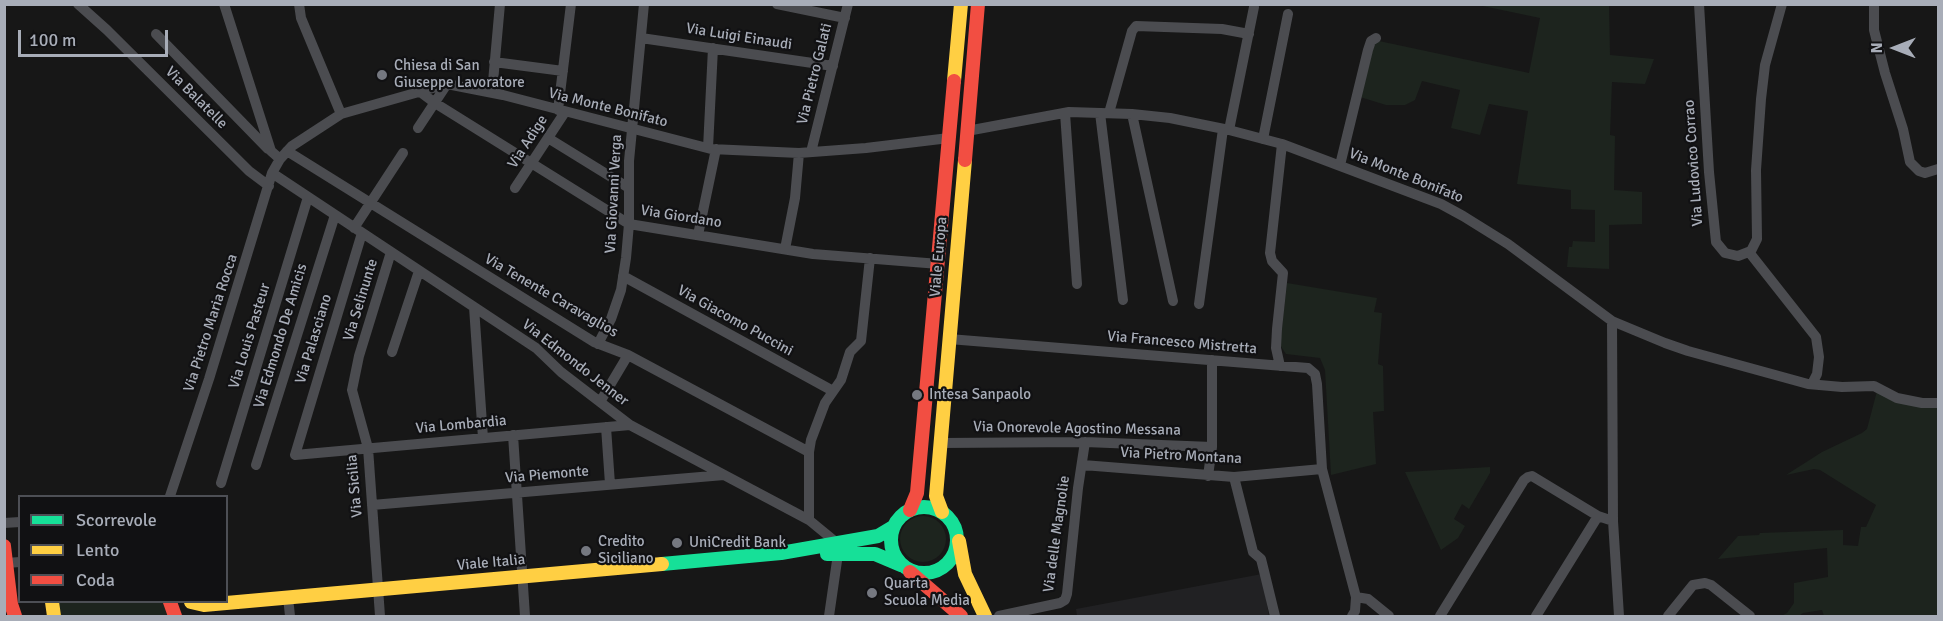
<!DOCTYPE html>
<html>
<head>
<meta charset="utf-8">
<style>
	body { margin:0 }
	#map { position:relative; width:1943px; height:621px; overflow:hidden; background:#171717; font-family:Signika,sans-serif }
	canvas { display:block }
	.frame { position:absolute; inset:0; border:6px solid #a8adb8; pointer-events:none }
	.legend { position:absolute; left:18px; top:495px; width:210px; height:108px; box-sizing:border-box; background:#111113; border:2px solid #4d4f55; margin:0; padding:8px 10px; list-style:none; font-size:18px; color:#a8adb8 }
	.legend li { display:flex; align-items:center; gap:12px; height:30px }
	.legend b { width:30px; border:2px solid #4d4f55 }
	.north { position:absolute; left:1865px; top:18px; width:60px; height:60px; -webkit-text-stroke:4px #111113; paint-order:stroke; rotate:270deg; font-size:16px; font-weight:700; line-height:24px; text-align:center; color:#a8adb8 }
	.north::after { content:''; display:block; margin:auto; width:21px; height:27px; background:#a8adb8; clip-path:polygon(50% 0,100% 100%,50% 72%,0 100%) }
	.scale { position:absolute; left:18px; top:30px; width:150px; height:27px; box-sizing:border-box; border:3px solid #a8adb8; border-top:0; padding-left:8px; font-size:18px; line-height:21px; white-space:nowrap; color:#a8adb8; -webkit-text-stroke:4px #111113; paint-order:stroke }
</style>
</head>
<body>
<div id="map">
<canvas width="1943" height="621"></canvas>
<div class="frame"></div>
<ul class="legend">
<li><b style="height:8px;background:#16e098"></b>Scorrevole</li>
<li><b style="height:8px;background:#ffcf43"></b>Lento</li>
<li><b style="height:8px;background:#f24e42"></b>Coda</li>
</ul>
<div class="north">N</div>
<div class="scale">100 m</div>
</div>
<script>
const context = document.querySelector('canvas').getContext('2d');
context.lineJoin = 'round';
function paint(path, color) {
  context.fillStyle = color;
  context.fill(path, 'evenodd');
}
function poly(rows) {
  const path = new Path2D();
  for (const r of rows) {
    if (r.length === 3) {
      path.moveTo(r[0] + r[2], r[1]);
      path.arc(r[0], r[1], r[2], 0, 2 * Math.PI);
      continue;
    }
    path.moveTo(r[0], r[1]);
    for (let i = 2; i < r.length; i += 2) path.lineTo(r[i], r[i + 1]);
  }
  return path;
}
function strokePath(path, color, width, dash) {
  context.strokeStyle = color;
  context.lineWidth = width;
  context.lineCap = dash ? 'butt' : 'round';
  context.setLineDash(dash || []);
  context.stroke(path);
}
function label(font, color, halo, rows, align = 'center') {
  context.font = font + ' Signika,sans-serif';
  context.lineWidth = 4.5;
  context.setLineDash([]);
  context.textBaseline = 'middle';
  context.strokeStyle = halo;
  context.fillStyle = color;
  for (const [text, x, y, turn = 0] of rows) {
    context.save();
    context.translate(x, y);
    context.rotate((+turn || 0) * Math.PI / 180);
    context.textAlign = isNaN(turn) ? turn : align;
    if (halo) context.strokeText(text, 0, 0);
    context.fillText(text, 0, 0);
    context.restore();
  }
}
const built = poly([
	[1262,574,1269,616,1077,616,1076,609]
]);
const green = poly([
	[1478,5,1609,5,1610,55,1654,59,1645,84,1612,82,1610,135,1615,136,1614,190,1642,192,1642,224,1609,225,1609,269,1567,267,1569,247,1572,247,1573,241,1595,242,1595,210,1571,209,1571,190,1517,184,1528,111,1489,104,1480,135,1451,128,1460,90,1422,81,1415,100,1405,105,1386,105,1360,97,1375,42,1379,41,1529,73,1540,18],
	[1287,283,1377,298,1374,312,1382,313,1378,364,1383,366,1384,411,1373,412,1376,464,1331,475,1325,370,1320,358,1286,354,1280,345],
	[1877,391,1938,406,1938,616,1824,616,1822,610,1803,613,1799,616,1758,616,1781,616,1787,613,1794,603,1794,583,1828,577,1827,548,1718,559,1738,536,1759,535,1760,533,1843,530,1843,545,1858,546,1861,527,1866,527,1876,505,1820,470,1814,469,1786,475,1822,452,1862,433,1867,429],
	[1490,467,1490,473,1469,509,1462,504,1454,519,1465,526,1458,538,1441,550,1405,472],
	[923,539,23],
	[56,602,165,602,168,616,58,616]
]);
const street = poly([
	[78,4,107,30,249,171,269,186],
	[224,4,271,151,280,159],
	[299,4,301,18,341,114],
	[777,4,845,18],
	[1699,4,1709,172,1716,242,1725,253,1738,256,1751,251,1757,239,1756,170,1761,99,1765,65,1782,4],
	[1874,4,1874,30,1885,73,1903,129,1910,162,1919,171,1925,173,1938,169],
	[156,34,268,149],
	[641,38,833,66],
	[494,62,563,71],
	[419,91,435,103,629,224,813,254,939,264],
	[492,93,500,4],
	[558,110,571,4],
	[1065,113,1077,284],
	[1100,113,1123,300],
	[1109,113,1132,31,1136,26,1222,29,1249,34],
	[1132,114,1173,301],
	[418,128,447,84],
	[1229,130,1254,7],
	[967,131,1069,112,1132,114,1170,118,1229,130,1282,144,1441,204,1463,216,1508,244,1612,321,1665,343,1688,351,1808,384,1842,387,1874,386,1897,398,1922,403,1938,403],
	[548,138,629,188],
	[1263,139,1288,14],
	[708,148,713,48],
	[287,151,594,342,628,355,809,452],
	[811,152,848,4],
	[1340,165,1368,50,1371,41,1376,38],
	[272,173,536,348,561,372,630,425,809,520,837,543],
	[515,188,565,112],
	[354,228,403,153],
	[362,233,295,455,630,425],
	[698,235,716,149],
	[785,249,795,198,799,153],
	[1749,252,1816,337,1819,357,1817,374,1812,384],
	[623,276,833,391],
	[1199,304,1223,129],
	[474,307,483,438],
	[1612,321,1613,521,1619,616],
	[949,339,1308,368,1315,374,1317,384,1322,469],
	[598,344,611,319,621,290,626,258,629,224,629,161,644,4],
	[392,352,419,271],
	[1280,366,1276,348,1277,329,1283,273,1272,261,1270,253,1282,144],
	[600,402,628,355],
	[606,427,610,484],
	[513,435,525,616],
	[941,443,1085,442,1212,447],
	[256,465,335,215],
	[1083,465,1234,477,1322,469,1356,597,1368,599,1389,616],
	[1208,476,1212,447,1212,360],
	[1234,477,1253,552,1261,559,1264,571,1275,616],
	[221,483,308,197],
	[170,496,209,379,272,173,280,159,292,146,341,114,447,84,503,95,711,149,799,153,866,148,949,138],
	[372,505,724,475],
	[809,520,809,452,811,440,825,403,841,380,850,352,861,341,870,258],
	[4,523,20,522],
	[6,563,20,562],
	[288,597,290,616],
	[380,616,368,448,352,390,359,356,391,252],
	[829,616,838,554],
	[999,616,1060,603,1065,600,1067,594,1078,488,1085,442],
	[1352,616,1355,611,1356,597],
	[1440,616,1524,480,1528,477,1532,476,1598,516,1613,521],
	[1536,616,1598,516],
	[1668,616,1693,585,1705,583,1711,585,1750,616]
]);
const fast = poly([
	[924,540,33],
	[827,554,875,554,901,565],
	[662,564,781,553,878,536,893,527]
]);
const slow = poly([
	[954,81,961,4],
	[942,512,936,496,965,160],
	[959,541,965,574,985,616],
	[52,602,54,616],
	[191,602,204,605,662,564]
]);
const jam = poly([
	[965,160,978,4],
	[910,510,917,493,954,81],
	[4,546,11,604,15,616],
	[910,572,961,616],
	[170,602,175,616]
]);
const markers = [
	[382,75,6,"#757880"],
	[917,395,6,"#757880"],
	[677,543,6,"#757880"],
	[586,551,6,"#757880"],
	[872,593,6,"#757880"]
];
const streetNames = [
	["Via Luigi Einaudi",739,37,9],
	["Via Pietro Galati",815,74,-76],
	["Via Balatelle",196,98,45],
	["Via Monte Bonifato",608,108,14],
	["Via Adige",528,142,-57],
	["Via Ludovico Corrao",1694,163,-94],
	["Via Monte Bonifato",1406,176,22],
	["Via Giovanni Verga",614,194,-87],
	["Via Giordano",681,217,9],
	["Viale Europa",939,257,-85],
	["Via Tenente Caravaglios",551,296,30],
	["Via Selinunte",361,300,-73],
	["Via Giacomo Puccini",735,321,29],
	["Via Pietro Maria Rocca",211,323,-72],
	["Via Louis Pasteur",250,336,-73],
	["Via Edmondo De Amicis",281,336,-73],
	["Via Palasciano",314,339,-73],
	["Via Francesco Mistretta",1182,343,5],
	["Via Edmondo Jenner",575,363,38],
	["Via Lombardia",461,425,-5],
	["Via Onorevole Agostino Messana",1077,429,1],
	["Via Pietro Montana",1181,456,3],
	["Via Piemonte",547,475,-5],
	["Via Sicilia",355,486,-95],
	["Via delle Magnolie",1057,534,-82],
	["Viale Italia",491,563,-5]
];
const poiNames = [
	["Chiesa di San",394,66],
	["Giuseppe Lavoratore",394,83],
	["Intesa Sanpaolo",929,395],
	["Credito",598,542],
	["Siciliano",598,559],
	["UniCredit Bank",689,543],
	["Quarta",884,584],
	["Scuola Media",884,601]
];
paint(built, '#212123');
paint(green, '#1d241e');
strokePath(street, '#4b4c50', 10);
strokePath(fast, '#16e098', 14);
strokePath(slow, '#ffcf43', 14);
strokePath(jam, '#f24e42', 14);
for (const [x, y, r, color] of markers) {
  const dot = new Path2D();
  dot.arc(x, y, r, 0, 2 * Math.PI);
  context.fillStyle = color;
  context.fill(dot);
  strokePath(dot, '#111113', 2);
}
label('15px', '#a8adb8', '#111113', streetNames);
label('15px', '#a8adb8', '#111113', poiNames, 'left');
</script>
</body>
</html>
